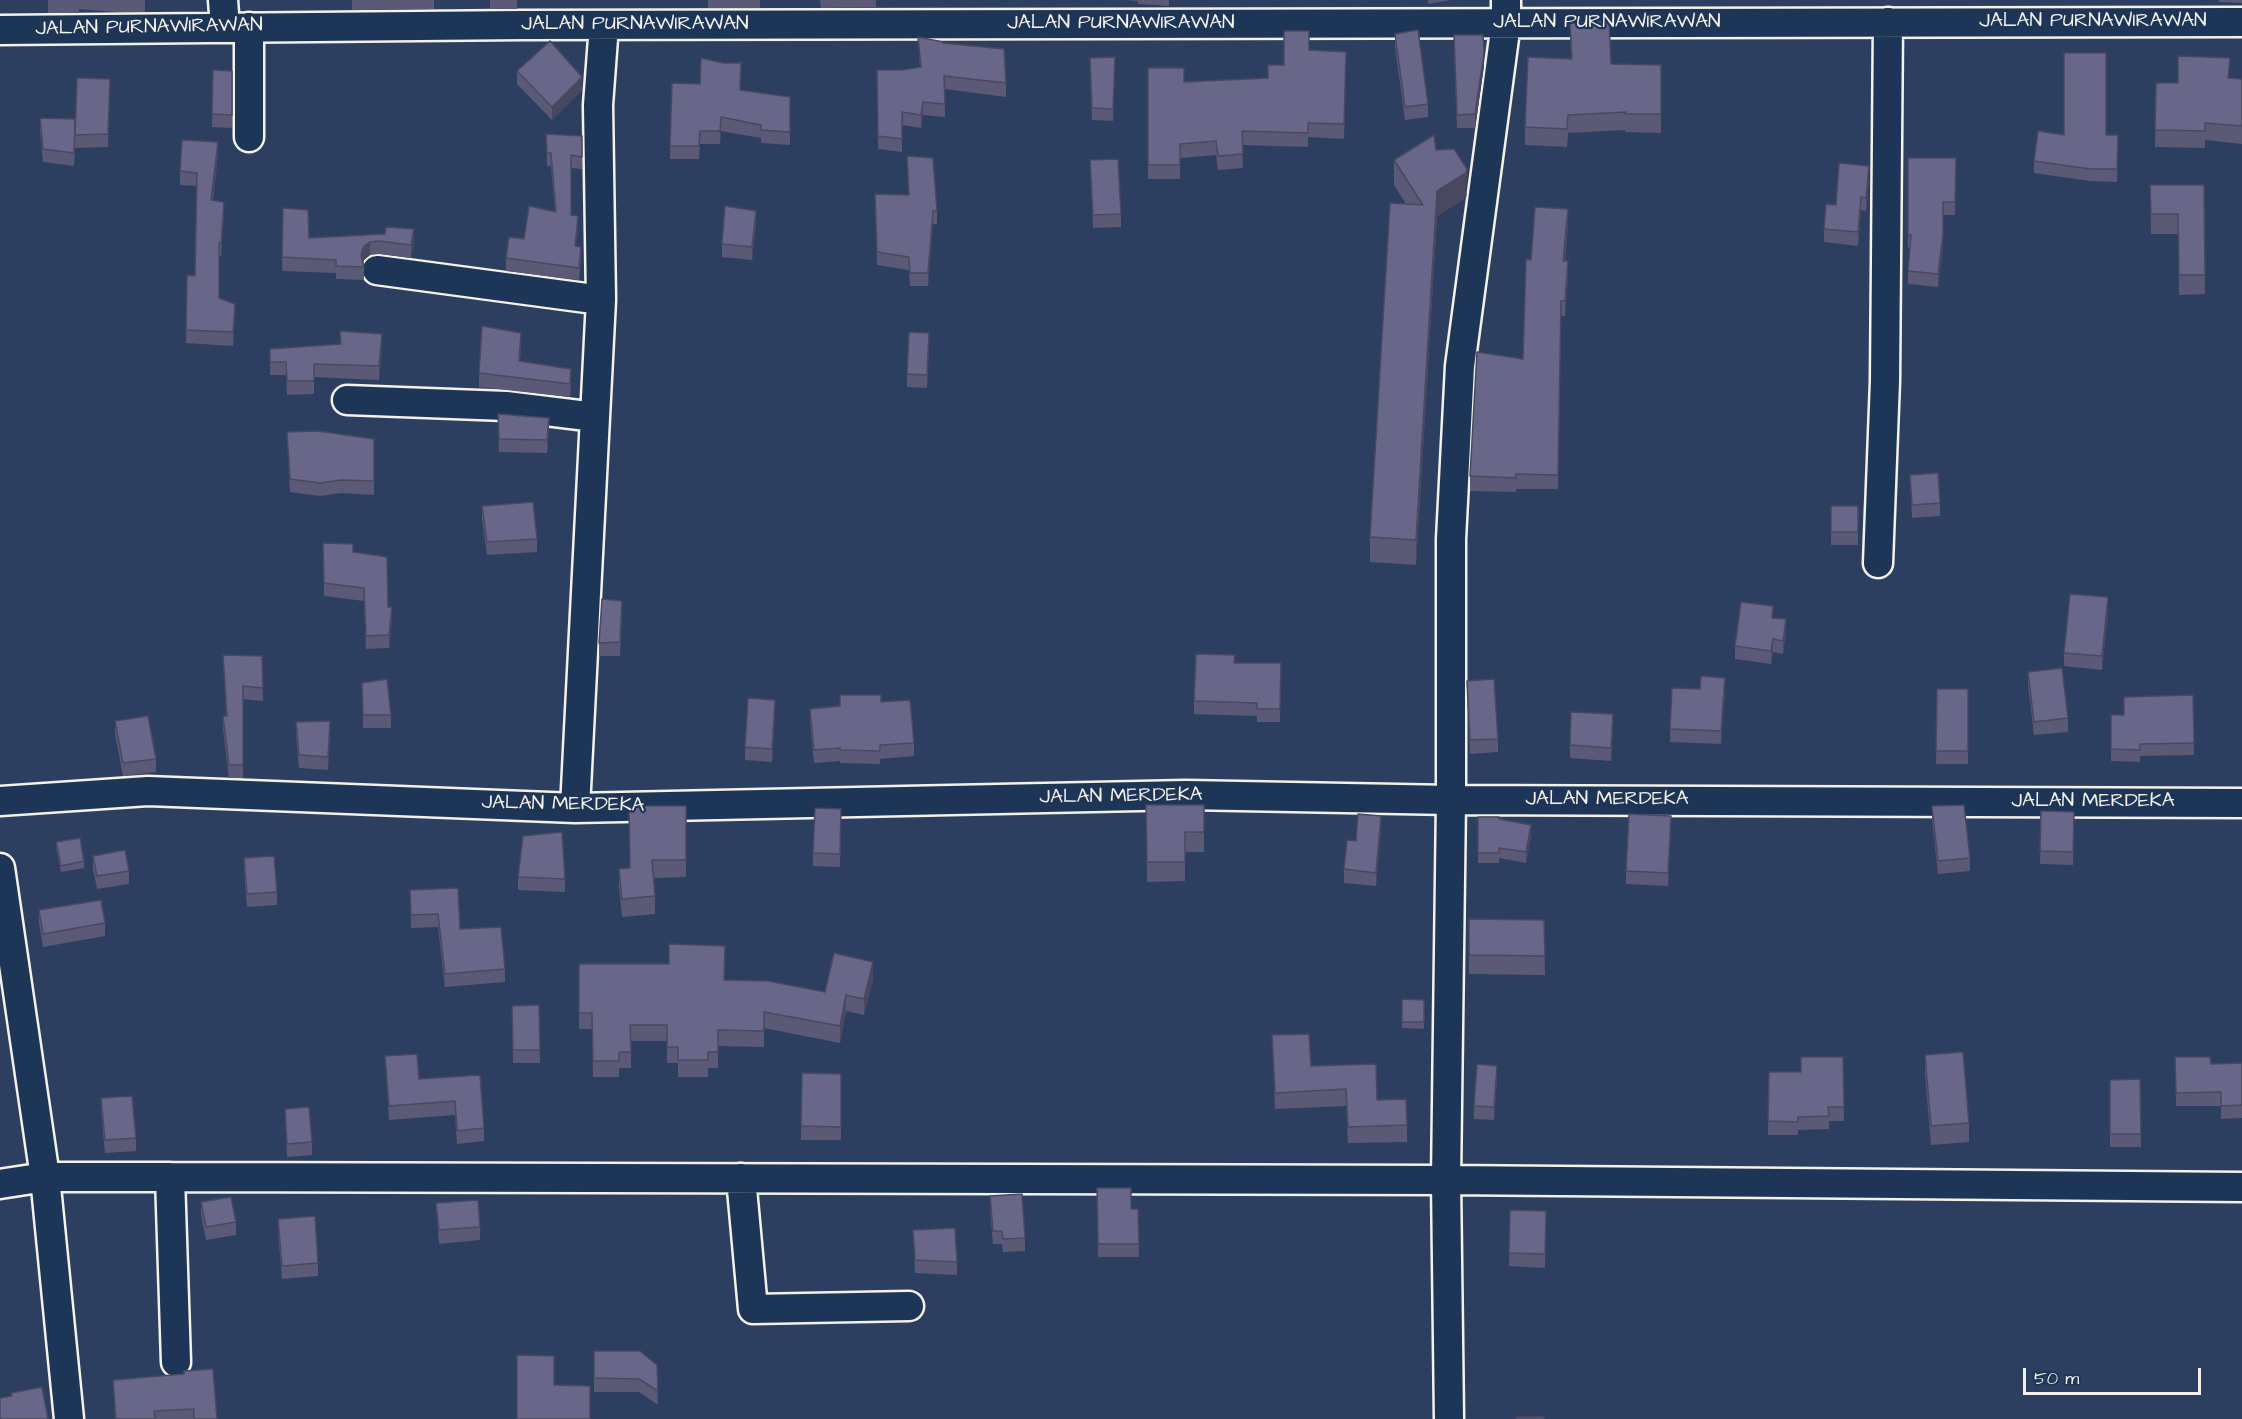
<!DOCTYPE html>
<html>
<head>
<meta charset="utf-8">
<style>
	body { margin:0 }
	#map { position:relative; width:2242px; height:1419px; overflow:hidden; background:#2c3f61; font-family:"Architects Daughter",sans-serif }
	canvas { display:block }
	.scale { position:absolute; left:2023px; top:1368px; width:178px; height:27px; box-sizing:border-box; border:3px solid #f4f1e8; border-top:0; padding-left:8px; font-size:18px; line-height:21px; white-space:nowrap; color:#f4f1e8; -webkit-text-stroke:4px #1d3557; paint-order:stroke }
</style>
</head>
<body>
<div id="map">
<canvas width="2242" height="1419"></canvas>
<div class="scale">50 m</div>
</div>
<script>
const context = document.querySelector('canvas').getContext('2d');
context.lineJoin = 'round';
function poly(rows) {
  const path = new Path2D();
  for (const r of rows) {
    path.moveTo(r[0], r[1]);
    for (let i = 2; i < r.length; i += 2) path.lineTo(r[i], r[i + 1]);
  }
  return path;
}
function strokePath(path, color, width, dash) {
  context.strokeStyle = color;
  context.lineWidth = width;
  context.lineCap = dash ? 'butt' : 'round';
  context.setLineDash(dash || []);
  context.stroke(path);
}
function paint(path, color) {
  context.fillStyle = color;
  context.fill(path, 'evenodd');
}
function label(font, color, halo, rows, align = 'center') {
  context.font = font + ' "Architects Daughter",sans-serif';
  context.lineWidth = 4.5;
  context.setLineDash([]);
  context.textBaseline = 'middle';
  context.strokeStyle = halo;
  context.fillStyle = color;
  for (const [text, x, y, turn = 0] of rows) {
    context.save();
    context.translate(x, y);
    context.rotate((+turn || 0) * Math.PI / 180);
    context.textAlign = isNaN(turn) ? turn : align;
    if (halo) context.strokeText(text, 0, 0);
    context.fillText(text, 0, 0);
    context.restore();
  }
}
const minor = poly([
	[223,0,225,28],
	[0,30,523,25,2242,22],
	[249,137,249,27],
	[377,270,601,300],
	[347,400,506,406,595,417],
	[1878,563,1885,381,1888,22],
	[0,801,148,791,575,808,1186,795,1451,800,2242,803],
	[575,808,601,300,598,105,604,25],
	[0,868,45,1177,69,1419],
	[170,1177,176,1362],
	[741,1178,753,1309,909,1306],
	[0,1184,45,1177,170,1177,1446,1180,2242,1187],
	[1449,1419,1446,1180,1451,800,1451,539,1460,366,1506,23,1506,0]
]);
const wall = poly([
	[48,0,145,0,145,12,116,12,79,9,79,13,48,13],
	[352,0,434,0,434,9,352,10],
	[490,0,517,0,517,9,490,9],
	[708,0,760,0,760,8,708,8],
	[820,0,876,0,876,7,821,8],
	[1127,0,1169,0,1169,6,1138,4,1138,1],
	[1428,0,1451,0,1428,4],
	[2219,0,2242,0,2242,3,2219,2],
	[1570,23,1611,64,1661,65,1661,133,1625,132,1625,130,1568,133,1567,147,1525,145,1525,127,1571,59],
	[1395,34,1428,104,1428,117,1405,120,1395,47],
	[918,37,943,43,1006,83,1006,97,945,89,945,117,923,115,921,128,902,125,902,152,878,149,877,70,902,70,920,67],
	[1454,49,1484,66,1475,128,1457,128],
	[1309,50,1346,66,1344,139,1308,137,1308,147,1242,145,1243,168,1218,170,1216,155,1180,158,1180,179,1148,179,1148,68,1184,82,1268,78,1284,65],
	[1115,69,1113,121,1092,120,1090,70],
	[213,70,232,71,232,128,212,127],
	[517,71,582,90,552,120,517,84],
	[2230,78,2242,79,2242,144,2205,140,2205,148,2155,147,2156,83,2178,83],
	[110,79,108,147,75,148,75,145,74,166,43,162,40,131,40,118,75,119],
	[741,90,790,97,790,145,761,143,761,138,721,131,720,144,700,144,699,159,670,159,670,146],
	[546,134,582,136,582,169,571,168,571,215,578,229,576,246,581,259,579,280,506,271,506,258,524,239,555,212,551,166,547,166],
	[2106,135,2118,135,2117,182,2090,181,2034,173,2034,161],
	[218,155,213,200,224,215,221,256,219,256,219,298,235,317,233,346,186,343,187,275,195,276,197,186,180,185,180,171],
	[907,156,937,211,937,224,933,224,928,286,910,286,909,270,877,265,875,194,908,195],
	[1908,158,1956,158,1955,215,1943,215,1943,248,1938,287,1908,284,1908,271,1910,248,1908,248],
	[1090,160,1121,214,1121,227,1093,228],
	[1394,160,1467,193,1466,198,1437,216,1416,565,1370,562,1370,537,1406,204,1394,185],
	[1869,179,1866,211,1861,210,1858,246,1824,242,1824,229,1836,205],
	[2150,185,2204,185,2205,294,2179,295,2178,234,2151,234],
	[283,208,309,238,414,242,411,258,379,254,370,255,364,260,363,263,364,267,364,280,336,279,336,273,282,271],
	[756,224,752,260,722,257,722,244],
	[1568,224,1565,261,1568,276,1565,316,1561,316,1558,489,1516,489,1516,492,1470,491,1470,476,1523,359,1531,260],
	[340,331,382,347,379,380,314,377,314,394,287,395,286,375,270,375,270,349,340,344],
	[521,346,520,361,571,382,570,397,479,387,479,373],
	[929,346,927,388,907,387,907,374],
	[498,414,549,431,547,453,499,452],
	[287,432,374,439,374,495,341,493,320,496,290,492],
	[1910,475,1940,503,1940,516,1912,518],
	[482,506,537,539,537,552,487,555,482,519],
	[1831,506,1858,506,1858,545,1831,545],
	[323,543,353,552,388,607,392,620,389,648,366,649,364,601,324,596],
	[2108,611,2102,670,2064,666,2064,653],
	[622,614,620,656,599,656,599,643],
	[1773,618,1786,633,1783,654,1773,652,1771,664,1735,659,1735,646],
	[223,655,262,656,263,701,243,699,243,778,229,778,223,729,223,716,226,716],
	[1235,663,1281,663,1280,722,1257,722,1257,716,1194,714,1194,701],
	[2028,672,2068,718,2068,732,2034,735,2028,685],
	[1467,681,1498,739,1498,752,1470,754],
	[362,683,391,715,391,728,363,728],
	[1700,689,1725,692,1721,744,1670,742,1670,729],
	[1937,689,1968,689,1968,764,1936,764],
	[2193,695,2194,755,2140,756,2140,762,2111,761,2111,715,2124,715],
	[881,702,914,743,914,756,880,759,880,764,840,763,840,761,814,763,810,722,810,709],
	[775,713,772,762,745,760,745,747],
	[115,721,156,759,156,772,123,776,115,734],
	[296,722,330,734,328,770,299,768,296,735],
	[1613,727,1611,761,1570,758,1570,745],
	[1146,805,1204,805,1204,852,1185,852,1185,881,1147,882],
	[686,806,686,877,654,878,655,896,655,914,622,917,619,887,619,869,630,868],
	[1932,806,1970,858,1970,871,1938,874,1932,819],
	[841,809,840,867,813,866,813,853],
	[2041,811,2074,812,2073,865,2040,864],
	[1478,817,1499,819,1531,836,1526,863,1499,858,1499,863,1478,863],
	[1381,829,1376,886,1344,883,1344,869,1356,841],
	[1671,829,1668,886,1626,884,1626,871],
	[56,842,84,861,84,868,61,872,56,848],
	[93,856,129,871,129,884,97,889,93,869],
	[244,858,277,892,277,905,247,907,244,871],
	[518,877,565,879,565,892,518,890],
	[410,890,505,969,505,982,445,987,438,927,411,928],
	[39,910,105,923,105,936,43,947,39,923],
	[1469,919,1544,920,1545,975,1469,974],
	[579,964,825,992,873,979,864,1015,846,1011,840,1043,764,1028,764,1047,718,1046,718,1068,708,1068,708,1077,678,1077,678,1063,667,1063,667,1041,631,1041,631,1068,619,1068,619,1077,593,1077,592,1029,579,1029],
	[1402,999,1424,1000,1424,1029,1402,1028],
	[539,1005,540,1063,513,1063,512,1006],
	[1272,1035,1311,1066,1407,1125,1407,1142,1348,1143,1346,1106,1275,1109],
	[1925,1055,1969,1123,1969,1142,1931,1145,1925,1074],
	[385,1056,419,1079,480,1075,484,1128,484,1141,457,1144,455,1115,389,1120],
	[1843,1057,1844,1121,1829,1121,1829,1129,1798,1130,1798,1135,1768,1135,1769,1072,1801,1072],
	[2175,1057,2211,1064,2242,1063,2242,1118,2221,1119,2221,1106,2176,1106],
	[802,1073,841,1074,841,1140,801,1140],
	[1497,1079,1494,1120,1474,1119,1474,1106],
	[2140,1079,2141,1147,2110,1147,2110,1080],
	[101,1098,136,1138,136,1151,105,1153,101,1111],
	[285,1109,312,1142,312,1155,287,1157],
	[1097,1188,1131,1209,1138,1209,1139,1257,1098,1257],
	[990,1196,1025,1238,1025,1251,1003,1252,1002,1244,993,1244,990,1209],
	[201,1202,236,1222,236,1235,206,1240,201,1215],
	[436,1203,480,1227,480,1240,439,1244],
	[1510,1210,1546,1211,1545,1268,1509,1266],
	[278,1219,318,1263,318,1276,282,1279,278,1232],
	[913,1230,957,1262,957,1275,915,1273],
	[594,1351,657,1365,658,1405,639,1392,594,1392],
	[184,1374,217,1419,115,1419,113,1380]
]);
const shadedWall = poly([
	[1484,53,1484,66,1475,128,1475,114],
	[582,77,582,90,552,120,552,107],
	[923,102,923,115,921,128,921,115],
	[721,117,721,131,720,144,720,131],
	[218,142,218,155,211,213,211,200],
	[1869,166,1869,179,1866,211,1866,198],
	[1467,169,1466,198,1437,216,1416,565,1416,540,1437,191],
	[1861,197,1861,210,1858,246,1858,232],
	[224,202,224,215,221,256,221,243],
	[1568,209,1568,224,1563,276,1563,261],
	[756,211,756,224,752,260,752,247],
	[933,211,933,224,928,286,928,273],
	[578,216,578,229,575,259,575,246],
	[414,229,414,242,411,258,411,245],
	[1943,235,1943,248,1938,287,1938,274],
	[370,242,370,255,364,260,361,268,361,255,364,246],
	[1568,261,1568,276,1565,316,1565,301],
	[235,304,235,317,233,346,233,332],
	[382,334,382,347,379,380,379,366],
	[549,418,549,431,547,453,547,440],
	[2108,597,2108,611,2102,670,2102,656],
	[392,607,392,620,389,648,389,635],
	[1786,619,1786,633,1783,654,1783,641],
	[1773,639,1773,652,1771,664,1771,651],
	[1725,678,1725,692,1721,744,1721,731],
	[775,700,775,713,772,762,772,749],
	[1381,816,1381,829,1376,886,1376,873],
	[1671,816,1671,829,1668,886,1668,873],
	[1531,825,1531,836,1526,863,1526,852],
	[873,962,873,979,864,1015,864,999],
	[846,995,846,1011,840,1043,840,1026],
	[1497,1066,1497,1079,1494,1120,1494,1107]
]);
const building = poly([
	[1609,21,1611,64,1661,65,1661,114,1625,114,1626,112,1568,115,1567,129,1525,127,1528,57,1572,59,1570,23,1609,21],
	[1418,30,1428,104,1405,107,1395,34,1418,30],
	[1284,31,1309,31,1309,50,1346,52,1344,124,1308,123,1308,133,1242,131,1243,154,1218,156,1216,141,1180,144,1180,165,1148,165,1148,68,1184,68,1184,82,1268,78,1268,65,1284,65,1284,31],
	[1454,35,1483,35,1484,53,1475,114,1457,115,1454,35],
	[918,37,943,42,943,43,1004,49,1006,83,944,76,945,104,923,102,921,115,902,112,902,139,878,136,877,70,902,70,921,67,918,37],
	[550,41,582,77,552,107,517,71,550,41],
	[2064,53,2106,53,2106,135,2118,135,2117,169,2090,169,2034,161,2038,131,2064,135,2064,53],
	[2178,56,2230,58,2228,78,2242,79,2242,126,2205,123,2205,131,2155,130,2156,83,2178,83,2178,56],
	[1115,57,1113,109,1092,108,1090,58,1115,57],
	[701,58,723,63,741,63,740,90,790,97,790,132,761,130,761,125,721,117,720,131,700,131,699,146,670,146,672,83,700,84,701,58],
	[213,70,232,71,232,115,212,114,213,70],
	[77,78,110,79,108,134,75,135,77,78],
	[40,118,75,119,74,153,43,149,40,118],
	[546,134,582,136,582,157,571,155,571,215,578,216,575,246,581,247,579,268,506,258,509,237,524,239,529,206,556,212,551,153,547,153,546,134],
	[1434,135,1436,150,1454,149,1467,169,1466,173,1437,191,1416,540,1370,537,1390,203,1423,205,1394,160,1434,135],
	[182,140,218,142,211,200,224,202,221,243,219,243,219,298,235,304,233,332,186,330,187,275,195,276,197,173,180,171,182,140],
	[907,156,933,158,937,211,933,211,928,273,910,273,909,257,877,252,875,194,909,195,907,156],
	[1908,158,1956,158,1955,202,1943,202,1943,235,1938,274,1908,271,1911,235,1908,235,1908,158],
	[1118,159,1121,214,1093,215,1090,160,1118,159],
	[1839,163,1869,166,1866,198,1861,197,1858,232,1824,229,1826,204,1836,205,1839,163],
	[2150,185,2204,185,2205,275,2179,275,2178,214,2151,214,2150,185],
	[725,206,756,211,752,247,722,244,725,206],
	[1535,207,1568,209,1563,261,1568,261,1565,301,1561,301,1558,475,1516,474,1516,478,1470,476,1477,352,1523,359,1526,259,1531,260,1535,207],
	[283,208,308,210,309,238,385,234,386,227,414,229,411,245,379,241,370,242,364,246,361,255,364,267,336,266,336,260,282,257,283,208],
	[482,326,521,333,519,361,571,369,570,384,479,373,482,326],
	[340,331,382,334,379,366,314,364,314,381,287,381,286,362,270,362,270,349,341,344,340,331],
	[909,332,929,333,927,375,907,374,909,332],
	[498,414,549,418,547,440,499,439,498,414],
	[318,431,374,439,374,481,341,480,320,483,290,479,287,432,318,431],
	[1938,473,1940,503,1912,505,1910,475,1938,473],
	[533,502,537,539,487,542,482,506,533,502],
	[1831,506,1858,506,1858,532,1831,532,1831,506],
	[323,543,353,544,353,552,387,557,388,607,392,607,389,635,366,636,364,588,324,583,323,543],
	[2070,594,2108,597,2102,656,2064,653,2070,594],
	[602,599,622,601,620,642,599,643,602,599],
	[1741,602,1773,606,1772,618,1786,619,1783,641,1773,639,1771,651,1735,646,1741,602],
	[1196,654,1235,655,1234,663,1281,663,1280,709,1257,709,1257,703,1194,701,1196,654],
	[223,655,262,656,263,688,243,686,243,765,229,765,223,716,227,716,223,655],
	[2062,668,2068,718,2034,722,2028,672,2062,668],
	[1701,676,1725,678,1721,731,1670,729,1672,688,1700,689,1701,676],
	[387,679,391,715,363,715,362,683,387,679],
	[1494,679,1498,739,1470,740,1467,681,1494,679],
	[1937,689,1968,689,1968,751,1936,751,1937,689],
	[840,695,881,695,881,702,910,700,914,743,880,745,880,751,840,750,840,748,814,750,810,709,840,706,840,695],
	[2193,695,2194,743,2140,744,2140,750,2111,749,2111,715,2124,715,2124,697,2193,695],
	[748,698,775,700,772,749,745,747,748,698],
	[1571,712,1613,714,1611,748,1570,745,1571,712],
	[148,716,156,759,123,763,115,721,148,716],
	[330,721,328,757,299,755,296,722,330,721],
	[1146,805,1204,805,1204,832,1185,832,1185,862,1147,862,1146,805],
	[1964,805,1970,858,1938,861,1932,806,1964,805],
	[629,806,686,806,686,860,652,860,655,896,622,899,619,869,630,868,629,806],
	[815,808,841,809,840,854,813,853,815,808],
	[2041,811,2074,812,2073,852,2040,851,2041,811],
	[1358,814,1381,816,1376,873,1344,869,1347,840,1356,841,1358,814],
	[1629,814,1671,816,1668,873,1626,871,1629,814],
	[1478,817,1499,817,1499,819,1531,825,1526,852,1499,848,1499,853,1478,853,1478,817],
	[562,832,565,879,518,877,523,836,562,832],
	[80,838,84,861,61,866,56,842,80,838],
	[125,850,129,871,97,876,93,856,125,850],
	[274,856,277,892,247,894,244,858,274,856],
	[458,888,460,929,501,927,505,969,445,974,438,914,411,915,410,890,458,888],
	[101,900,105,923,43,934,39,910,101,900],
	[1469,919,1544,920,1545,956,1469,955,1469,919],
	[669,944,725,946,724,980,768,981,825,992,834,953,873,962,864,999,846,995,840,1026,764,1012,764,1031,718,1030,718,1052,708,1052,708,1060,678,1060,678,1047,667,1047,667,1025,630,1025,631,1052,619,1052,619,1061,593,1061,592,1013,579,1013,579,964,669,964,669,944],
	[1402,999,1424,1000,1424,1022,1402,1022,1402,999],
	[539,1005,540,1050,513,1050,512,1006,539,1005],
	[1309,1034,1311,1066,1376,1064,1377,1100,1406,1099,1407,1125,1348,1127,1346,1089,1275,1093,1272,1035,1309,1034],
	[1963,1052,1969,1123,1931,1126,1925,1055,1963,1052],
	[417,1054,419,1079,480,1075,484,1128,457,1131,455,1101,389,1106,385,1056,417,1054],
	[1801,1057,1843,1057,1844,1107,1828,1107,1829,1116,1798,1117,1798,1122,1768,1121,1769,1072,1801,1072,1801,1057],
	[2175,1057,2210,1057,2211,1064,2242,1063,2242,1105,2221,1106,2221,1092,2176,1093,2175,1057],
	[1477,1064,1497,1066,1494,1107,1474,1106,1477,1064],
	[802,1073,841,1074,841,1127,801,1126,802,1073],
	[2140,1079,2141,1134,2110,1134,2110,1080,2140,1079],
	[132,1096,136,1138,105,1140,101,1098,132,1096],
	[309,1107,312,1142,287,1144,285,1109,309,1107],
	[1097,1188,1131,1188,1131,1209,1138,1209,1139,1244,1098,1244,1097,1188],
	[1022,1194,1025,1238,1003,1239,1002,1231,993,1231,990,1196,1022,1194],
	[231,1197,236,1222,206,1227,201,1202,231,1197],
	[478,1200,480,1227,439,1230,436,1203,478,1200],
	[1510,1210,1546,1211,1545,1254,1509,1253,1510,1210],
	[315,1216,318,1263,282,1266,278,1219,315,1216],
	[955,1228,957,1262,915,1260,913,1230,955,1228],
	[594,1351,640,1351,657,1365,658,1391,639,1379,594,1378,594,1351],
	[517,1355,554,1356,554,1385,590,1386,590,1419,517,1419,517,1355],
	[213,1369,217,1419,194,1419,194,1409,154,1411,155,1419,116,1419,113,1380,184,1374,184,1371,213,1369],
	[42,1387,48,1419,0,1419,0,1398,12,1396,11,1393,42,1387],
	[1516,1417,1544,1417,1544,1419,1516,1419,1516,1417]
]);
const streetNames = [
	["JALAN PURNAWIRAWAN",2093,22],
	["JALAN PURNAWIRAWAN",1607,23],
	["JALAN PURNAWIRAWAN",1121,24],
	["JALAN PURNAWIRAWAN",635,25],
	["JALAN PURNAWIRAWAN",149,28,-1],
	["JALAN MERDEKA",1121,797,-1],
	["JALAN MERDEKA",1607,800],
	["JALAN MERDEKA",2093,802],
	["JALAN MERDEKA",563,805,1]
];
strokePath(minor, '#f4f1e8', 33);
strokePath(minor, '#1d3557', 28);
paint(wall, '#5a5976');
paint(shadedWall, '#4a4860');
paint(building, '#696789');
strokePath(building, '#4a4860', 1.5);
label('20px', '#f4f1e8', '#1d3557', streetNames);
</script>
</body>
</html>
